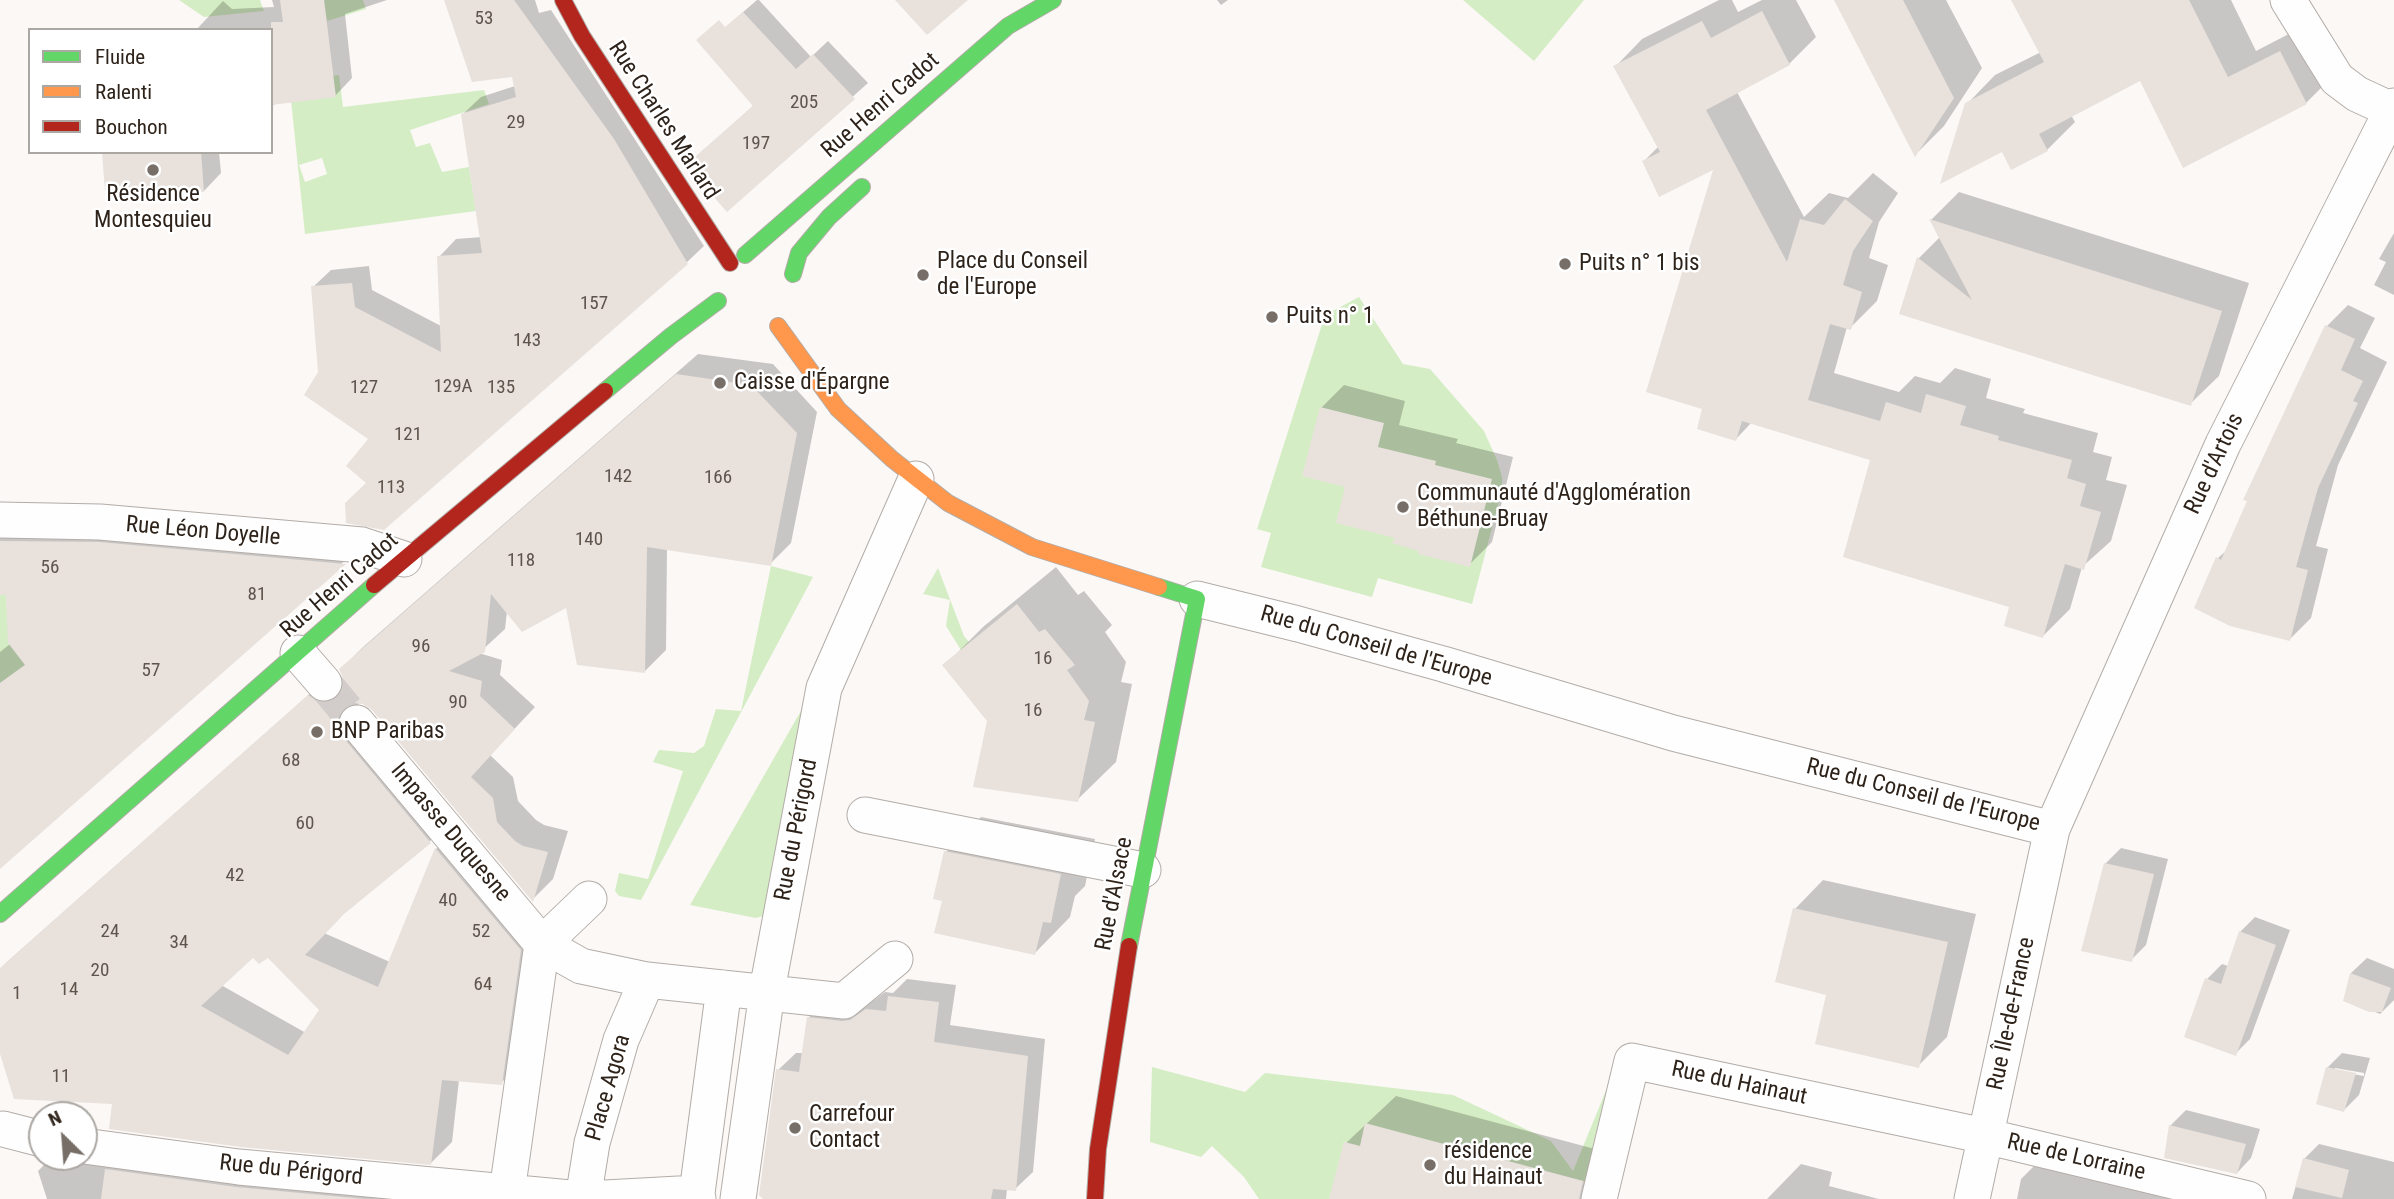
<!DOCTYPE html>
<html>
<head>
<meta charset="utf-8">
<style>
	body { margin:0 }
	#map { position:relative; width:2394px; height:1199px; overflow:hidden; background:#fbf8f6; font-family:"Roboto Condensed",sans-serif }
	canvas { display:block }
	.legend { position:absolute; left:28px; top:28px; width:245px; height:126px; box-sizing:border-box; background:#fff; border:2px solid #aba7a3; margin:0; padding:9px 12px; list-style:none; font-size:21px; color:#2e231a }
	.legend li { display:flex; align-items:center; gap:14px; height:35px }
	.legend b { width:35px; border:2px solid #aba7a3 }
	.north { position:absolute; left:28px; top:1101px; width:70px; height:70px; box-sizing:border-box; background:#fff; border:2px solid #aba7a3; border-radius:50%; rotate:335deg; font-size:19px; font-weight:700; line-height:28px; text-align:center; color:#2e231a }
	.north::after { content:''; display:block; margin:auto; width:24px; height:32px; background:#766e67; clip-path:polygon(50% 0,100% 100%,50% 72%,0 100%) }
</style>
</head>
<body>
<div id="map">
<canvas width="2394" height="1199"></canvas>
<ul class="legend">
<li><b style="height:9px;background:#63d668"></b>Fluide</li>
<li><b style="height:9px;background:#ff974d"></b>Ralenti</li>
<li><b style="height:9px;background:#b3261e"></b>Bouchon</li>
</ul>
<div class="north">N</div>
</div>
<script>
const context = document.querySelector('canvas').getContext('2d');
context.lineJoin = 'round';
function paint(path, color) {
  context.fillStyle = color;
  context.fill(path, 'evenodd');
}
function poly(rows) {
  const path = new Path2D();
  for (const r of rows) {
    path.moveTo(r[0], r[1]);
    for (let i = 2; i < r.length; i += 2) path.lineTo(r[i], r[i + 1]);
  }
  return path;
}
function strokePath(path, color, width, dash) {
  context.strokeStyle = color;
  context.lineWidth = width;
  context.lineCap = dash ? 'butt' : 'round';
  context.setLineDash(dash || []);
  context.stroke(path);
}
function label(font, color, halo, rows, align = 'center') {
  context.font = font + ' "Roboto Condensed",sans-serif';
  context.lineWidth = 5;
  context.setLineDash([]);
  context.textBaseline = 'middle';
  context.strokeStyle = halo;
  context.fillStyle = color;
  for (const [text, x, y, turn = 0] of rows) {
    context.save();
    context.translate(x, y);
    context.rotate((+turn || 0) * Math.PI / 180);
    context.textAlign = isNaN(turn) ? turn : align;
    if (halo) context.strokeText(text, 0, 0);
    context.fillText(text, 0, 0);
    context.restore();
  }
}
const green = poly([
	[179,0,260,0,264,11,204,17],
	[324,0,363,0,366,9,327,21],
	[1463,0,1584,0,1534,61],
	[339,75,343,107,484,90,489,104,410,130,416,147,430,143,442,172,469,167,476,211,305,234,289,81],
	[322,158,327,174,305,182,299,165],
	[1359,297,1403,364,1430,369,1484,431,1497,460,1502,477,1502,490,1472,604,1378,578,1372,597,1261,567,1271,533,1257,529,1325,315],
	[771,566,813,577,641,900,619,896,615,891,619,873,648,879,683,771,653,762,659,750,694,753,704,746,716,709,741,711],
	[938,568,964,636,969,642,961,650,946,626,950,600,923,594],
	[0,595,6,595,8,626,25,665,0,683],
	[814,688,766,915,756,918,690,905],
	[1152,1067,1245,1092,1265,1073,1453,1095,1551,1141,1573,1171,1614,1071,1591,1183,1366,1124,1360,1146,1344,1142,1330,1199,1259,1199,1244,1177,1212,1146,1201,1157,1150,1142]
]);
const shadow = poly([
	[272,0,387,0,345,14,352,78,335,96,276,103,271,107,271,30,196,30,223,1,232,9,274,7],
	[445,0,535,0,539,13,551,10,704,246,686,263,368,483,370,439,320,372,313,287,331,270,369,266,372,290,441,326,439,257,456,239,482,237,463,114,481,97,515,86,513,75],
	[757,0,759,0,811,57,828,41,868,83,727,209,691,162,754,105,719,33],
	[1217,0,1228,0,1221,5],
	[1719,0,1732,0,1738,12,1762,0,1796,0,1816,37,1789,64,1737,92,1804,217,1829,193,1848,198,1873,173,1898,193,1879,222,1869,258,1888,265,1877,301,1850,328,1847,327,1834,373,1899,392,1915,376,1940,383,1955,368,1991,379,1986,398,2025,409,2023,413,2098,433,2093,452,2112,457,2106,480,2127,485,2111,541,2082,567,2070,609,2043,636,1872,459,1752,422,1736,439,1704,407,1716,166,1644,161,1659,146,1616,66,1642,39],
	[1836,0,1946,0,1982,68,1944,126,1916,154],
	[2013,0,2231,0,2256,51,2308,24,2334,75,2306,103,2141,78,2071,115,2075,122,2047,150,2002,150,1967,104,1995,75,2041,52],
	[103,152,219,152,221,173,204,191,138,186],
	[1959,192,2249,283,2219,376,2190,404,1902,313,1919,258,1940,237,1931,220],
	[2394,233,2394,295,2374,285,2386,262,2379,259],
	[2348,305,2375,318,2360,348,2387,362,2338,465,2316,546,2328,549,2311,618,2290,639,2218,558,2229,548,2327,326],
	[698,354,773,364,817,412,791,543,770,564,667,548,666,650,645,671,568,606,507,611,505,629,479,653,502,660,500,675,535,707,490,755,513,777,518,801,536,820,544,825,568,831,553,879,533,899,374,709,364,702,358,702,362,715,451,821,430,841,346,910,324,933,390,962,436,849,457,828,541,928,522,1062,501,1083,459,1080,452,1142,431,1163,114,1103,0,1049,0,969,8,961,330,676,340,682,345,682,341,669,362,648],
	[254,955,269,955,321,1010,306,1033,221,985],
	[1344,385,1405,401,1399,425,1458,439,1456,443,1513,457,1492,542,1469,565,1421,550,1397,537,1347,486,1321,408],
	[0,528,357,550,0,867,0,652,52,611,7,593,0,593],
	[1056,567,1078,595,1084,591,1112,625,1105,632,1126,662,1121,682,1132,684,1116,762,1077,800,989,721,945,665,983,627],
	[981,817,1095,839,1085,886,1075,896,1070,917,1035,953,946,852],
	[2121,848,2168,859,2146,945,2131,960,2105,864],
	[1823,880,1976,914,1947,1037,1918,1066,1828,994,1795,909],
	[2255,917,2290,930,2250,1039,2235,1054,2207,979,2222,964,2228,966,2240,932],
	[2367,958,2394,969,2394,1000,2380,1014,2345,1000,2351,973],
	[907,979,956,985,950,1025,1045,1039,1033,1172,1015,1189,1007,1189,1006,1199,765,1199,778,1070,796,1053,803,1053,808,1018,826,1000,870,1003,885,992,893,993],
	[2342,1053,2370,1058,2359,1095,2344,1110,2327,1068],
	[2335,1068,2364,1073,2364,1076,2335,1071],
	[1396,1096,1610,1153,1616,1199,1332,1199,1346,1143],
	[2186,1110,2260,1129,2251,1158,2236,1174,2170,1126],
	[2319,1144,2394,1162,2394,1199,2292,1199,2304,1159],
	[52,1157,84,1157,498,1199,47,1199,38,1171],
	[1801,1164,1832,1172,1829,1186,1879,1199,1767,1199],
	[2036,1164,2238,1199,2017,1199,2021,1179]
]);
const building = poly([
	[280,0,324,0,336,97,271,105,271,22,283,22],
	[444,0,514,0,614,139,688,264,384,530,346,523,345,503,366,483,346,466,368,439,304,395,318,372,311,286,352,283,355,307,441,352,437,256,482,253,461,114,516,97,512,77,472,82],
	[895,0,968,0,927,35],
	[1834,0,1903,0,1954,98,1915,157],
	[2011,0,2189,0,2228,77,2280,51,2307,104,2183,168,2140,81,2039,134,2048,151,2011,170,2002,152,1940,184,1965,103,2044,62],
	[1762,11,1790,65,1706,110,1787,262,1800,219,1824,225,1845,199,1873,221,1853,251,1843,285,1862,292,1851,330,1830,324,1808,400,1880,421,1886,402,1921,413,1926,394,1966,406,1960,425,1999,436,1998,440,2072,460,2067,478,2086,484,2080,506,2101,512,2084,570,2065,564,2043,638,2004,626,2009,607,1843,557,1870,460,1742,421,1736,441,1697,429,1702,409,1646,392,1713,170,1659,197,1642,161,1660,152,1613,66,1702,21,1711,38],
	[743,12,796,69,813,54,855,99,727,212,706,188,689,162,753,106,696,40,719,20,725,27],
	[102,152,201,152,204,192,137,198,136,188,105,191],
	[1929,219,2222,311,2191,406,1899,314,1917,257,1972,300],
	[2325,325,2355,339,2341,370,2363,381,2353,401,2358,403,2318,488,2296,567,2308,570,2290,641,2230,626,2194,608,2216,557,2221,560,2247,501,2243,500],
	[676,374,751,385,797,433,771,566,647,547,645,673,577,665,566,608,522,632,491,594,485,652,449,671,482,681,480,696,515,729,471,777,493,798,497,822,515,841,523,846,548,852,533,902,372,710,363,704,353,703,344,708,338,717,337,727,342,736,431,843,344,914,305,955,378,987,435,848,521,950,502,1085,442,1080,431,1165,241,1147,109,1129,112,1104,14,1099,0,1054,0,968,308,695,318,702,328,703,338,698,343,690,344,680,339,669],
	[253,958,259,964,268,958,319,1010,288,1055,201,1006],
	[1320,407,1384,423,1378,447,1436,461,1435,465,1492,479,1470,567,1418,554,1419,551,1392,543,1395,538,1336,523,1345,487,1302,476],
	[0,541,99,542,346,564,0,869,0,683,25,665,8,643,6,595,0,595],
	[1017,604,1039,632,1045,629,1075,665,1067,670,1089,701,1084,720,1095,722,1078,802,973,787,987,721,942,665],
	[944,851,1061,874,1051,923,1043,922,1035,955,934,933,942,901,933,899],
	[2104,863,2154,874,2132,962,2081,951],
	[1793,908,1948,942,1919,1068,1815,1044,1826,995,1775,982],
	[2239,931,2276,945,2236,1056,2184,1037,2205,978,2221,984],
	[2350,973,2391,988,2382,1012,2369,1012,2343,1001],
	[888,996,939,1002,934,1042,1028,1056,1016,1191,993,1189,991,1199,763,1199,759,1195,776,1069,799,1072,807,1017,842,1021,850,1020,866,1009,886,1011],
	[2326,1067,2356,1073,2344,1112,2316,1104],
	[1365,1123,1583,1181,1579,1199,1329,1199,1344,1142,1360,1146],
	[2169,1125,2246,1144,2237,1174,2164,1158],
	[2303,1158,2349,1170,2342,1198,2295,1187],
	[105,1169,236,1187,365,1199,101,1199]
]);
const streetTunnel = poly([
	[324,683,357,723]
]);
const street = poly([
	[2288,0,2337,79,2357,94,2394,111],
	[0,520,100,522,362,545,404,559],
	[1197,599,1298,624,1443,664,1673,733,2052,829],
	[298,653,324,683],
	[357,723,542,944,581,966,647,980,844,1001,895,959],
	[865,815,1143,870],
	[3,1129,42,1139],
	[84,1146,239,1167,581,1199],
	[507,1192,542,944,589,899],
	[583,1199,592,1143,621,1040,647,980],
	[587,1199,697,1193],
	[698,1199,697,1193,724,988],
	[738,1199,768,985,824,688,916,479],
	[1599,1199,1632,1061,1985,1136,2248,1199],
	[1972,1199,2052,829,2223,444,2394,106]
]);
const fast = poly([
	[745,255,1008,26,1053,0],
	[793,274,799,253,829,217,862,187],
	[605,391,671,336,718,301],
	[0,914,374,585],
	[1129,946,1197,599,1159,587]
]);
const slow = poly([
	[778,326,838,409,892,459,948,503,1032,547,1159,587]
]);
const jam = poly([
	[563,0,582,36,730,263],
	[374,585,605,391],
	[1095,1199,1098,1149,1129,946]
]);
const markers = [
	[153,170,7,"#766e67"],
	[1565,264,7,"#766e67"],
	[923,275,7,"#766e67"],
	[1272,317,7,"#766e67"],
	[720,383,7,"#766e67"],
	[1403,507,7,"#766e67"],
	[317,732,7,"#766e67"],
	[795,1128,7,"#766e67"],
	[1430,1165,7,"#766e67"]
];
const numberNames = [
	["53",484,19],
	["205",804,103],
	["29",516,123],
	["197",756,144],
	["157",594,304],
	["143",527,341],
	["129A",453,387],
	["127",364,388],
	["135",501,388],
	["121",408,435],
	["142",618,477],
	["166",718,478],
	["113",391,488],
	["140",589,540],
	["118",521,561],
	["56",50,568],
	["81",257,595],
	["96",421,647],
	["16",1043,659],
	["57",151,671],
	["90",458,703],
	["16",1033,711],
	["68",291,761],
	["60",305,824],
	["42",235,876],
	["40",448,901],
	["24",110,932],
	["52",481,932],
	["34",179,943],
	["20",100,971],
	["64",483,985],
	["14",69,990],
	["1",17,994],
	["11",61,1077]
];
const streetNames = [
	["Rue Henri Cadot",881,106,-41],
	["Rue Charles Marlard",663,121,57],
	["Rue d'Artois",2215,464,-65],
	["Rue Léon Doyelle",203,532,5],
	["Rue Henri Cadot",340,586,-41],
	["Rue du Conseil de l'Europe",1376,647,16],
	["Rue du Conseil de l'Europe",1923,796,14],
	["Rue du Périgord",797,830,-79],
	["Impasse Duquesne",450,833,50],
	["Rue d'Alsace",1115,894,-79],
	["Rue Île-de-France",2012,1014,-78],
	["Rue du Hainaut",1739,1084,12],
	["Place Agora",609,1088,-74],
	["Rue de Lorraine",2076,1158,13],
	["Rue du Périgord",291,1171,6]
];
const poiNames = [
	["Résidence",153,195,"center"],
	["Montesquieu",153,221,"center"],
	["Place du Conseil",937,262],
	["de l'Europe",937,288],
	["Puits n° 1 bis",1579,264],
	["Puits n° 1",1286,317],
	["Caisse d'Épargne",734,383],
	["Communauté d'Agglomération",1417,494],
	["Béthune-Bruay",1417,520],
	["BNP Paribas",331,732],
	["Carrefour",809,1115],
	["Contact",809,1141],
	["résidence",1444,1152],
	["du Hainaut",1444,1178]
];
paint(green, '#d5edc4');
paint(shadow, '#0003');
paint(building, '#e8e1dc');
strokePath(streetTunnel, '#d2cdca', 35, [35, 18]);
strokePath(street, '#b3aca7', 37);
strokePath(fast, '#b3aca7', 18);
strokePath(slow, '#b3aca7', 18);
strokePath(jam, '#b3aca7', 18);
strokePath(street, '#fefefe', 35);
strokePath(fast, '#63d668', 16);
strokePath(slow, '#ff974d', 16);
strokePath(jam, '#b3261e', 16);
for (const [x, y, r, color] of markers) {
  const dot = new Path2D();
  dot.arc(x, y, r, 0, 2 * Math.PI);
  context.fillStyle = color;
  context.fill(dot);
  strokePath(dot, '#fff', 2.5);
}
label('19px', '#5e544c', null, numberNames);
label('23px', '#2e231a', '#fff', streetNames);
label('23px', '#2e231a', '#fff', poiNames, 'left');
</script>
</body>
</html>
